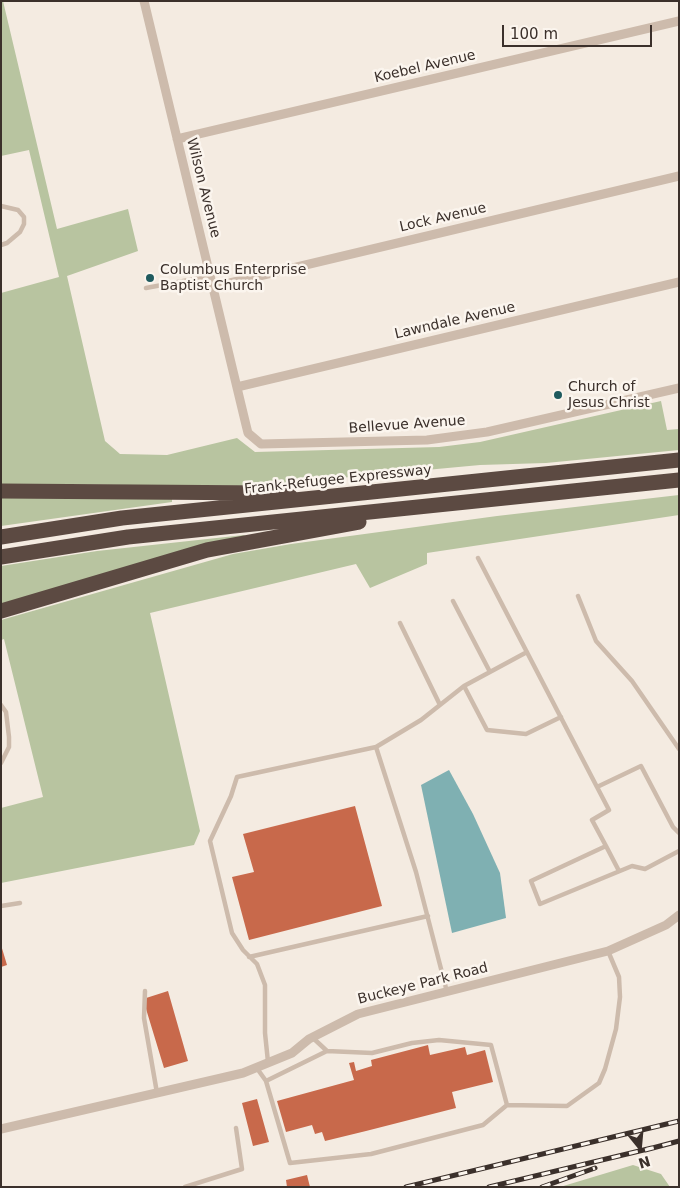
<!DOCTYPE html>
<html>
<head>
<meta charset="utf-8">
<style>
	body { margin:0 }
	#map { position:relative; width:680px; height:1188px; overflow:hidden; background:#f4ebe1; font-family:"DejaVu Sans",sans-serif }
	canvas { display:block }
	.frame { position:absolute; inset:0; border:2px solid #3b302b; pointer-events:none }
	.north { position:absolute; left:615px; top:1123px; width:50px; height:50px; -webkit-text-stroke:4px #fbf5ee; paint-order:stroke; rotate:163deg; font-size:14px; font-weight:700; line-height:20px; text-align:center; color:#3b302b }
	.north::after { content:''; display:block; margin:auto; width:18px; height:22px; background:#3b302b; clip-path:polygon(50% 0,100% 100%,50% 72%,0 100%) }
	.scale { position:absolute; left:502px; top:25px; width:150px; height:22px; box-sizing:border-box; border:2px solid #3b302b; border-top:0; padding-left:6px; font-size:15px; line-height:18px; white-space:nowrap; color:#3b302b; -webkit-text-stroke:4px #fbf5ee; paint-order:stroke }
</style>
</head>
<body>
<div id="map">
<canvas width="680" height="1188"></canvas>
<div class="frame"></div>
<div class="north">N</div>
<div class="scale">100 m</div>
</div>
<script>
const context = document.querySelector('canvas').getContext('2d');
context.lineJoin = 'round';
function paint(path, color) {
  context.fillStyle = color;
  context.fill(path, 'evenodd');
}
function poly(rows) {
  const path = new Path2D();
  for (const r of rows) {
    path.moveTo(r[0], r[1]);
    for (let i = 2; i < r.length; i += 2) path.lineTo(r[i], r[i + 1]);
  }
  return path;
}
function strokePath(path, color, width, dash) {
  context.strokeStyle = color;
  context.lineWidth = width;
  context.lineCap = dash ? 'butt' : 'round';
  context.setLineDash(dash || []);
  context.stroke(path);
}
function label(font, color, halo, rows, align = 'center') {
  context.font = font + ' "DejaVu Sans",sans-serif';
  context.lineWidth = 5;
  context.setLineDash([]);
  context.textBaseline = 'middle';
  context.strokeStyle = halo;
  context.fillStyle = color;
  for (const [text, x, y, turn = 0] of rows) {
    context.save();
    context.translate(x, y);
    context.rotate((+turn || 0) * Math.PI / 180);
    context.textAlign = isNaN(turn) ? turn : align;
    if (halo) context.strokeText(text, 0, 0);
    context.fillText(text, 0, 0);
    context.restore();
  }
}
const green = poly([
	[1,1,3,1,57,229,128,209,138,251,67,276,105,441,120,454,167,455,237,438,255,452,439,447,480,442,661,401,667,430,679,429,679,450,546,463,480,465,253,486,1,484,1,293,59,277,29,150,1,156],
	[679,495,679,515,427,553,427,564,370,588,356,564,150,613,200,831,194,845,1,883,1,808,43,797,4,639,1,640,1,620,233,554,291,544,497,516],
	[1,497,172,499,172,502,1,526],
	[244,535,247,537,1,606,1,566,97,551],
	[633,1165,661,1174,670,1187,560,1187]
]);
const water = poly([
	[449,770,473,814,500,873,506,918,452,933,421,785]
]);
const building = poly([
	[355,806,382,906,249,940,232,877,254,872,243,834],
	[1,945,7,965,1,967],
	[168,991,188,1061,164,1068,143,999],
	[428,1045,430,1055,465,1047,467,1055,485,1050,493,1082,452,1092,456,1108,366,1131,325,1141,322,1132,315,1134,312,1125,286,1132,277,1101,354,1080,349,1063,354,1062,356,1071,372,1066,371,1060],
	[257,1099,269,1142,253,1146,242,1103],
	[307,1175,310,1187,287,1187,286,1180]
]);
const service = poly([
	[1,206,18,210,24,217,24,224,20,232,7,243,1,245],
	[146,288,210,276],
	[478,558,597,787],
	[578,596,596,641,632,681,679,749],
	[453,601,490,672],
	[400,623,440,705],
	[464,686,487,730,526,734,561,717],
	[1,705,6,712,9,737,9,747,1,763],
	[376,747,421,720,464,686,527,652],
	[606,846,592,820,609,810,597,787,641,766,673,827,679,833],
	[619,871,606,846,531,881,540,904,632,866,645,869,679,851],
	[1,906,20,903],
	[249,957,428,916],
	[145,991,144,1018,157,1093],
	[268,1062,265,1033,265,985,257,964,243,950,232,933,210,841,231,796,237,777,376,747,416,872,447,992],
	[256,1067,266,1081,327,1051],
	[266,1081,290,1163,371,1154,483,1125,507,1105,491,1045,439,1040,412,1043,372,1053,327,1051,313,1038],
	[507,1105,567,1106,599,1083,605,1069,616,1029,620,997,619,977,608,951],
	[185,1187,242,1169,236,1128]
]);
const minor = poly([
	[144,1,246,425,248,433,261,444,427,440,487,432,679,388],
	[177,139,679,21],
	[213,287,679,176],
	[237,387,679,282],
	[1,1129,243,1073,292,1053,309,1039,358,1014,608,951,666,925,679,915]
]);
const motorway = poly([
	[1,491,272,493,290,496],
	[1,537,122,518,679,460],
	[1,557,128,537,679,480],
	[1,611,207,550,359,522]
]);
const rail = poly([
	[645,1150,679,1141],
	[406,1187,679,1121],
	[489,1187,652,1148],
	[542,1187,595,1168]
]);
const markers = [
	[150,278,5,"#1f5a5e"],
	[558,395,5,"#1f5a5e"]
];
const streetNames = [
	["Koebel Avenue",425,67,-13],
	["Wilson Avenue",203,188,76],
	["Lock Avenue",443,218,-13],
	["Lawndale Avenue",455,321,-13],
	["Bellevue Avenue",407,425,-4],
	["Frank-Refugee Expressway",338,480,-6],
	["Buckeye Park Road",423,984,-14]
];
const poiNames = [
	["Columbus Enterprise",160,270],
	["Baptist Church",160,286],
	["Church of",568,387],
	["Jesus Christ",568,403]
];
paint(green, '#b8c4a0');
paint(water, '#7fb0b2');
paint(building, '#c8694b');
strokePath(service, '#cdbbac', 4.5);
strokePath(minor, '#cdbbac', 9);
strokePath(motorway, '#5c4a42', 15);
strokePath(rail, '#3b302b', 5);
strokePath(rail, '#fbf5ee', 3, [9]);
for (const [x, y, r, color] of markers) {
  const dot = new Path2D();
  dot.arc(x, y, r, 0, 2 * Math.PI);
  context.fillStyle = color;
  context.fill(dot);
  strokePath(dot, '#fbf5ee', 2);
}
label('14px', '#3b302b', '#fbf5ee', streetNames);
label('14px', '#3b302b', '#fbf5ee', poiNames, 'left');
</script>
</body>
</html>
